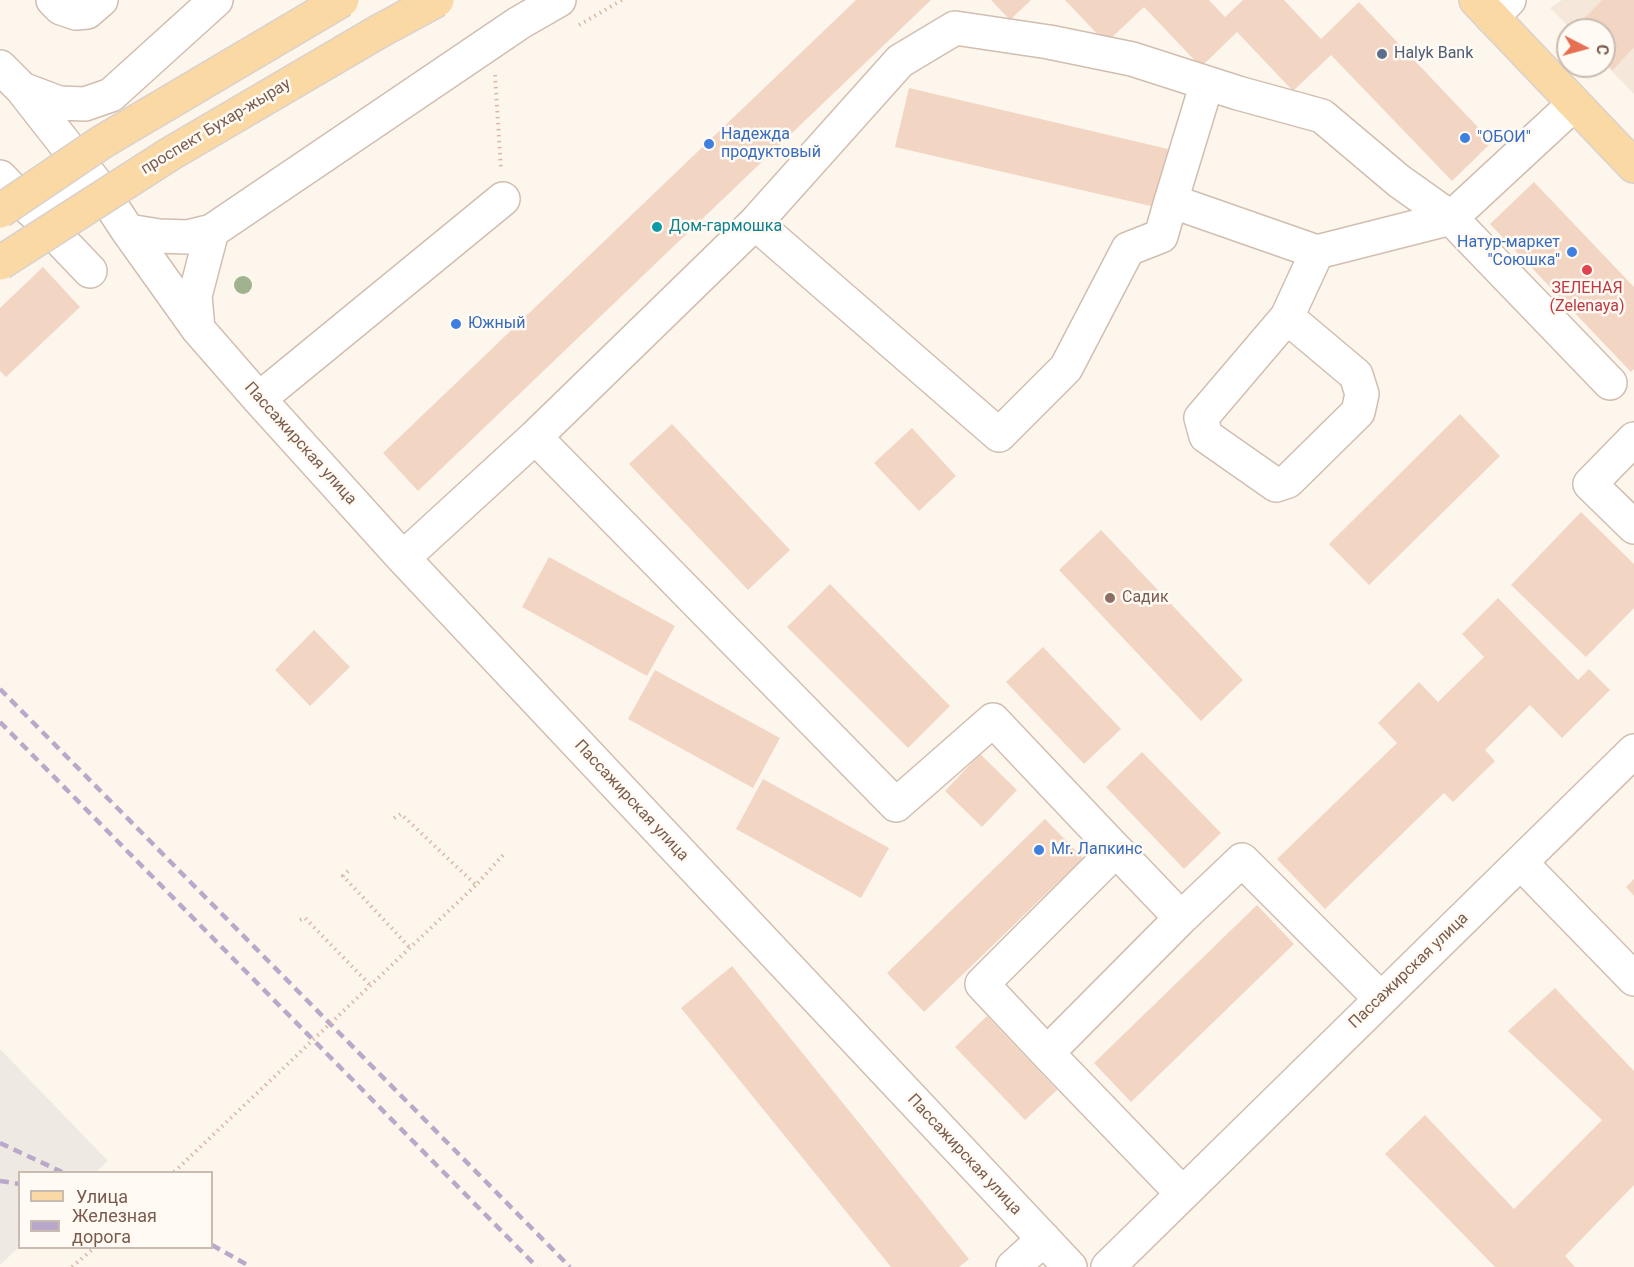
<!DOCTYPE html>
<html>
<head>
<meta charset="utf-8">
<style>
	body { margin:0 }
	#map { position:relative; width:1634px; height:1267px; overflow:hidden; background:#fdf6ec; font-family:Roboto,sans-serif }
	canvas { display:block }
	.legend { position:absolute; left:18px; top:1171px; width:195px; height:78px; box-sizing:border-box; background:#fffaf3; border:2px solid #cabbb1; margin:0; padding:8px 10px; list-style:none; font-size:18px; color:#7a5c4d }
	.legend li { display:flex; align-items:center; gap:12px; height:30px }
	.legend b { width:30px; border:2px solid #cabbb1 }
	.north { position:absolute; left:1556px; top:18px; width:60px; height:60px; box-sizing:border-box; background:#fffaf3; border:2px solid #cabbb1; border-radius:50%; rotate:96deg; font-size:16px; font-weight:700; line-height:24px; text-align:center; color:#7a5c4d }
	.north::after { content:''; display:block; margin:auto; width:21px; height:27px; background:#e76f51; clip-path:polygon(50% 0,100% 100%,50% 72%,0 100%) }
</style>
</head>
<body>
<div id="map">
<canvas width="1634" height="1267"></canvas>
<ul class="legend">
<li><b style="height:8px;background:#fbd9a5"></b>Улица</li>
<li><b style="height:8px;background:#b9a8c9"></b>Железная дорога</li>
</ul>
<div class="north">С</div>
</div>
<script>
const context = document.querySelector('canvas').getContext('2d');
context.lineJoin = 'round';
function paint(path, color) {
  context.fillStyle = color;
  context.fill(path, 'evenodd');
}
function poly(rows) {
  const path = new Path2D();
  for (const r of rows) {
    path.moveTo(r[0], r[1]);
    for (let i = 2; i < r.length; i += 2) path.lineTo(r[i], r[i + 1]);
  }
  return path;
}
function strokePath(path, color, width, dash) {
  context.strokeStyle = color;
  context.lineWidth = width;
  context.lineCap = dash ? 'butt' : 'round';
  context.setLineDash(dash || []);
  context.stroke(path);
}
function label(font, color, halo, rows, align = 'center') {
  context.font = font + ' Roboto,sans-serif';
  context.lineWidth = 5;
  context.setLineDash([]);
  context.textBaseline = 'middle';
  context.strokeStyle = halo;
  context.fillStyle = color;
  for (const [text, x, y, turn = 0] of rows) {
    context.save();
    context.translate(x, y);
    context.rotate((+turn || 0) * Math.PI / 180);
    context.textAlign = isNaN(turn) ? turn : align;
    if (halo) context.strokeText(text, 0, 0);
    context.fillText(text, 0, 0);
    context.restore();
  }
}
const residential = poly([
	[1562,0,1634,0,1634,94,1604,63,1604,30,1572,30,1550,8]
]);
const industrial = poly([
	[0,1049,108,1161,96,1172,20,1172,19,1247,0,1265]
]);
const building = poly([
	[856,0,931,0,418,491,383,453],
	[991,0,1031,0,1010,20],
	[1065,0,1209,0,1225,17,1243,0,1284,0,1321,39,1359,2,1492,142,1452,181,1331,55,1293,91,1237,32,1201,67,1144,7,1106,43],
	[1602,0,1634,0,1634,49,1633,48,1613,70,1604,61,1604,30,1573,30],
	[909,88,1168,149,1155,207,895,147],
	[1534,182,1634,287,1634,369,1631,372,1490,224],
	[43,267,80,307,6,377,0,371,0,308],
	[1460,414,1500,456,1369,585,1329,544],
	[672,424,790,550,748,590,629,464],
	[912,428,956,476,919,511,874,463],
	[1581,512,1634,564,1634,608,1586,657,1511,585],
	[1101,530,1243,680,1201,721,1059,570],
	[549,557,675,626,647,676,522,607],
	[830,584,950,706,908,748,787,627],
	[1498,598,1578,680,1589,669,1610,690,1562,738,1530,705,1485,750,1495,761,1453,802,1444,793,1325,909,1277,859,1397,743,1378,723,1419,682,1438,702,1484,657,1462,634],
	[314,630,350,667,310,706,275,670],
	[1043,647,1121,729,1084,764,1006,682],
	[655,670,780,738,753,788,628,719],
	[1142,752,1221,833,1184,869,1106,787],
	[980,754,1017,790,982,827,945,791],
	[763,779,889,848,861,898,736,829],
	[1045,819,1083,858,924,1012,887,973],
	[1634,879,1634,896,1626,887],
	[1257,905,1294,944,1131,1102,1094,1063],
	[732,966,969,1259,959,1267,891,1267,681,1008],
	[1555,988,1634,1071,1634,1185,1565,1256,1575,1267,1495,1267,1385,1154,1425,1115,1514,1209,1602,1120,1508,1031],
	[987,1016,1057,1090,1025,1120,955,1047]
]);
const path = poly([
	[579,25,622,0],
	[495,75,501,169],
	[394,818,401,814,476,885,504,854],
	[348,871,343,876,411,949],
	[300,920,305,918,371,986],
	[72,1267,94,1248]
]);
const minor = poly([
	[53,0,61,8,76,13,87,12,101,0],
	[1492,17,1509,0],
	[0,67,22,89,101,190,128,231,198,329,259,399,403,558,1070,1267],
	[1207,83,1171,201,1317,252,1451,218,1610,383],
	[22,89,59,103,85,104,111,95,216,0],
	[0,177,90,271],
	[31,210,101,190],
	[755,223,999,435,1066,368,1128,249,1161,236,1171,201],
	[128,231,159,236,188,237,212,231,519,23,559,0],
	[1287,317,1356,375,1362,394,1358,412,1288,481,1276,485,1206,436,1201,418,1287,317,1317,252],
	[198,329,195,296,212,231],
	[259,399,503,199],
	[535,437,896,805,993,720,1116,850],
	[1634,439,1590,484,1634,527],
	[403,558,535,437,755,223,900,61,955,28,1049,42,1132,59,1238,93,1322,116,1399,181,1451,218,1574,104],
	[1521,863,1634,979],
	[1181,918,1116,850,982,984,1047,1053,1181,918,1242,860,1381,999],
	[1047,1053,1182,1193],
	[1013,1267,1044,1239],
	[1108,1267,1634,751]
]);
const major = poly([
	[1476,0,1634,166]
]);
const rail = poly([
	[0,689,570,1267],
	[0,722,537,1267],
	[0,1143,62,1172],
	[0,1181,20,1184],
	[212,1245,251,1267]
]);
const pathBridge = poly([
	[174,1172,476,885]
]);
const majorBridge = poly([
	[0,211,102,142,342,0],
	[0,263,170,154,378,32,437,0]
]);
const trees = [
	[243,285]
];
const markers = [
	[1382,54,6,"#5c6f8a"],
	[1465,138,6,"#3f7fe0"],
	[709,144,6,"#3f7fe0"],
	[657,227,6,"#0f9aa8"],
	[1572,252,6,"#3f7fe0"],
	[1587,270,6,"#e0444e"],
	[456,324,6,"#3f7fe0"],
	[1110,598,6,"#8d6e63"],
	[1039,850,6,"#3f7fe0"]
];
const serviceNames = [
	["Halyk Bank",1394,54]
];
const streetNames = [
	["проспект Бухар-жырау",216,127,-31],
	["Пассажирская улица",300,444,48],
	["Пассажирская улица",631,801,47],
	["Пассажирская улица",1409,971,-44],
	["Пассажирская улица",964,1155,47]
];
const shopNames = [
	["Надежда",721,135],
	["продуктовый",721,153],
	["\"ОБОИ\"",1477,138],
	["Натур-маркет",1560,243,"right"],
	["\"Союшка\"",1560,261,"right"],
	["Южный",468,324],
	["Mr. Лапкинс",1051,850]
];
const cultureNames = [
	["Дом-гармошка",669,227]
];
const healthNames = [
	["ЗЕЛЕНАЯ",1587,289],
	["(Zelenaya)",1587,307]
];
const educationNames = [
	["Садик",1122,598]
];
paint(residential, '#f5e8da');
paint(industrial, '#efe9e4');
paint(building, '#f3d5c3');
strokePath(minor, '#d1beb0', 36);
strokePath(major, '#dad1cd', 36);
strokePath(path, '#d9b8a5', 4, [1.5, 4.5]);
strokePath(minor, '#fff', 33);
strokePath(major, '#fbd9a5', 33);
strokePath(rail, '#b9a8c9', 4.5, [9, 6]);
strokePath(majorBridge, '#dad1cd', 36, []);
strokePath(pathBridge, '#d9b8a5', 4, [1.5, 4.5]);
strokePath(majorBridge, '#fbd9a5', 33);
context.fillStyle = '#a0b28e';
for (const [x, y] of trees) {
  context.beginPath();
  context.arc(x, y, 9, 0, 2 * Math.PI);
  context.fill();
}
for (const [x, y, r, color] of markers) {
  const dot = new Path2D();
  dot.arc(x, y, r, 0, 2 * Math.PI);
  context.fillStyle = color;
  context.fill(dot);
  strokePath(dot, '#fffaf3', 2);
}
label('16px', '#4e5e75', '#fffaf3', serviceNames, 'left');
label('16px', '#7a5c4d', '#fffaf3', streetNames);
label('16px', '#366cbe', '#fffaf3', shopNames, 'left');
label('16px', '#0d838f', '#fffaf3', cultureNames, 'left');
label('16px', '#be3a42', '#fffaf3', healthNames);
label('16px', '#785e54', '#fffaf3', educationNames, 'left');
</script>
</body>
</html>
